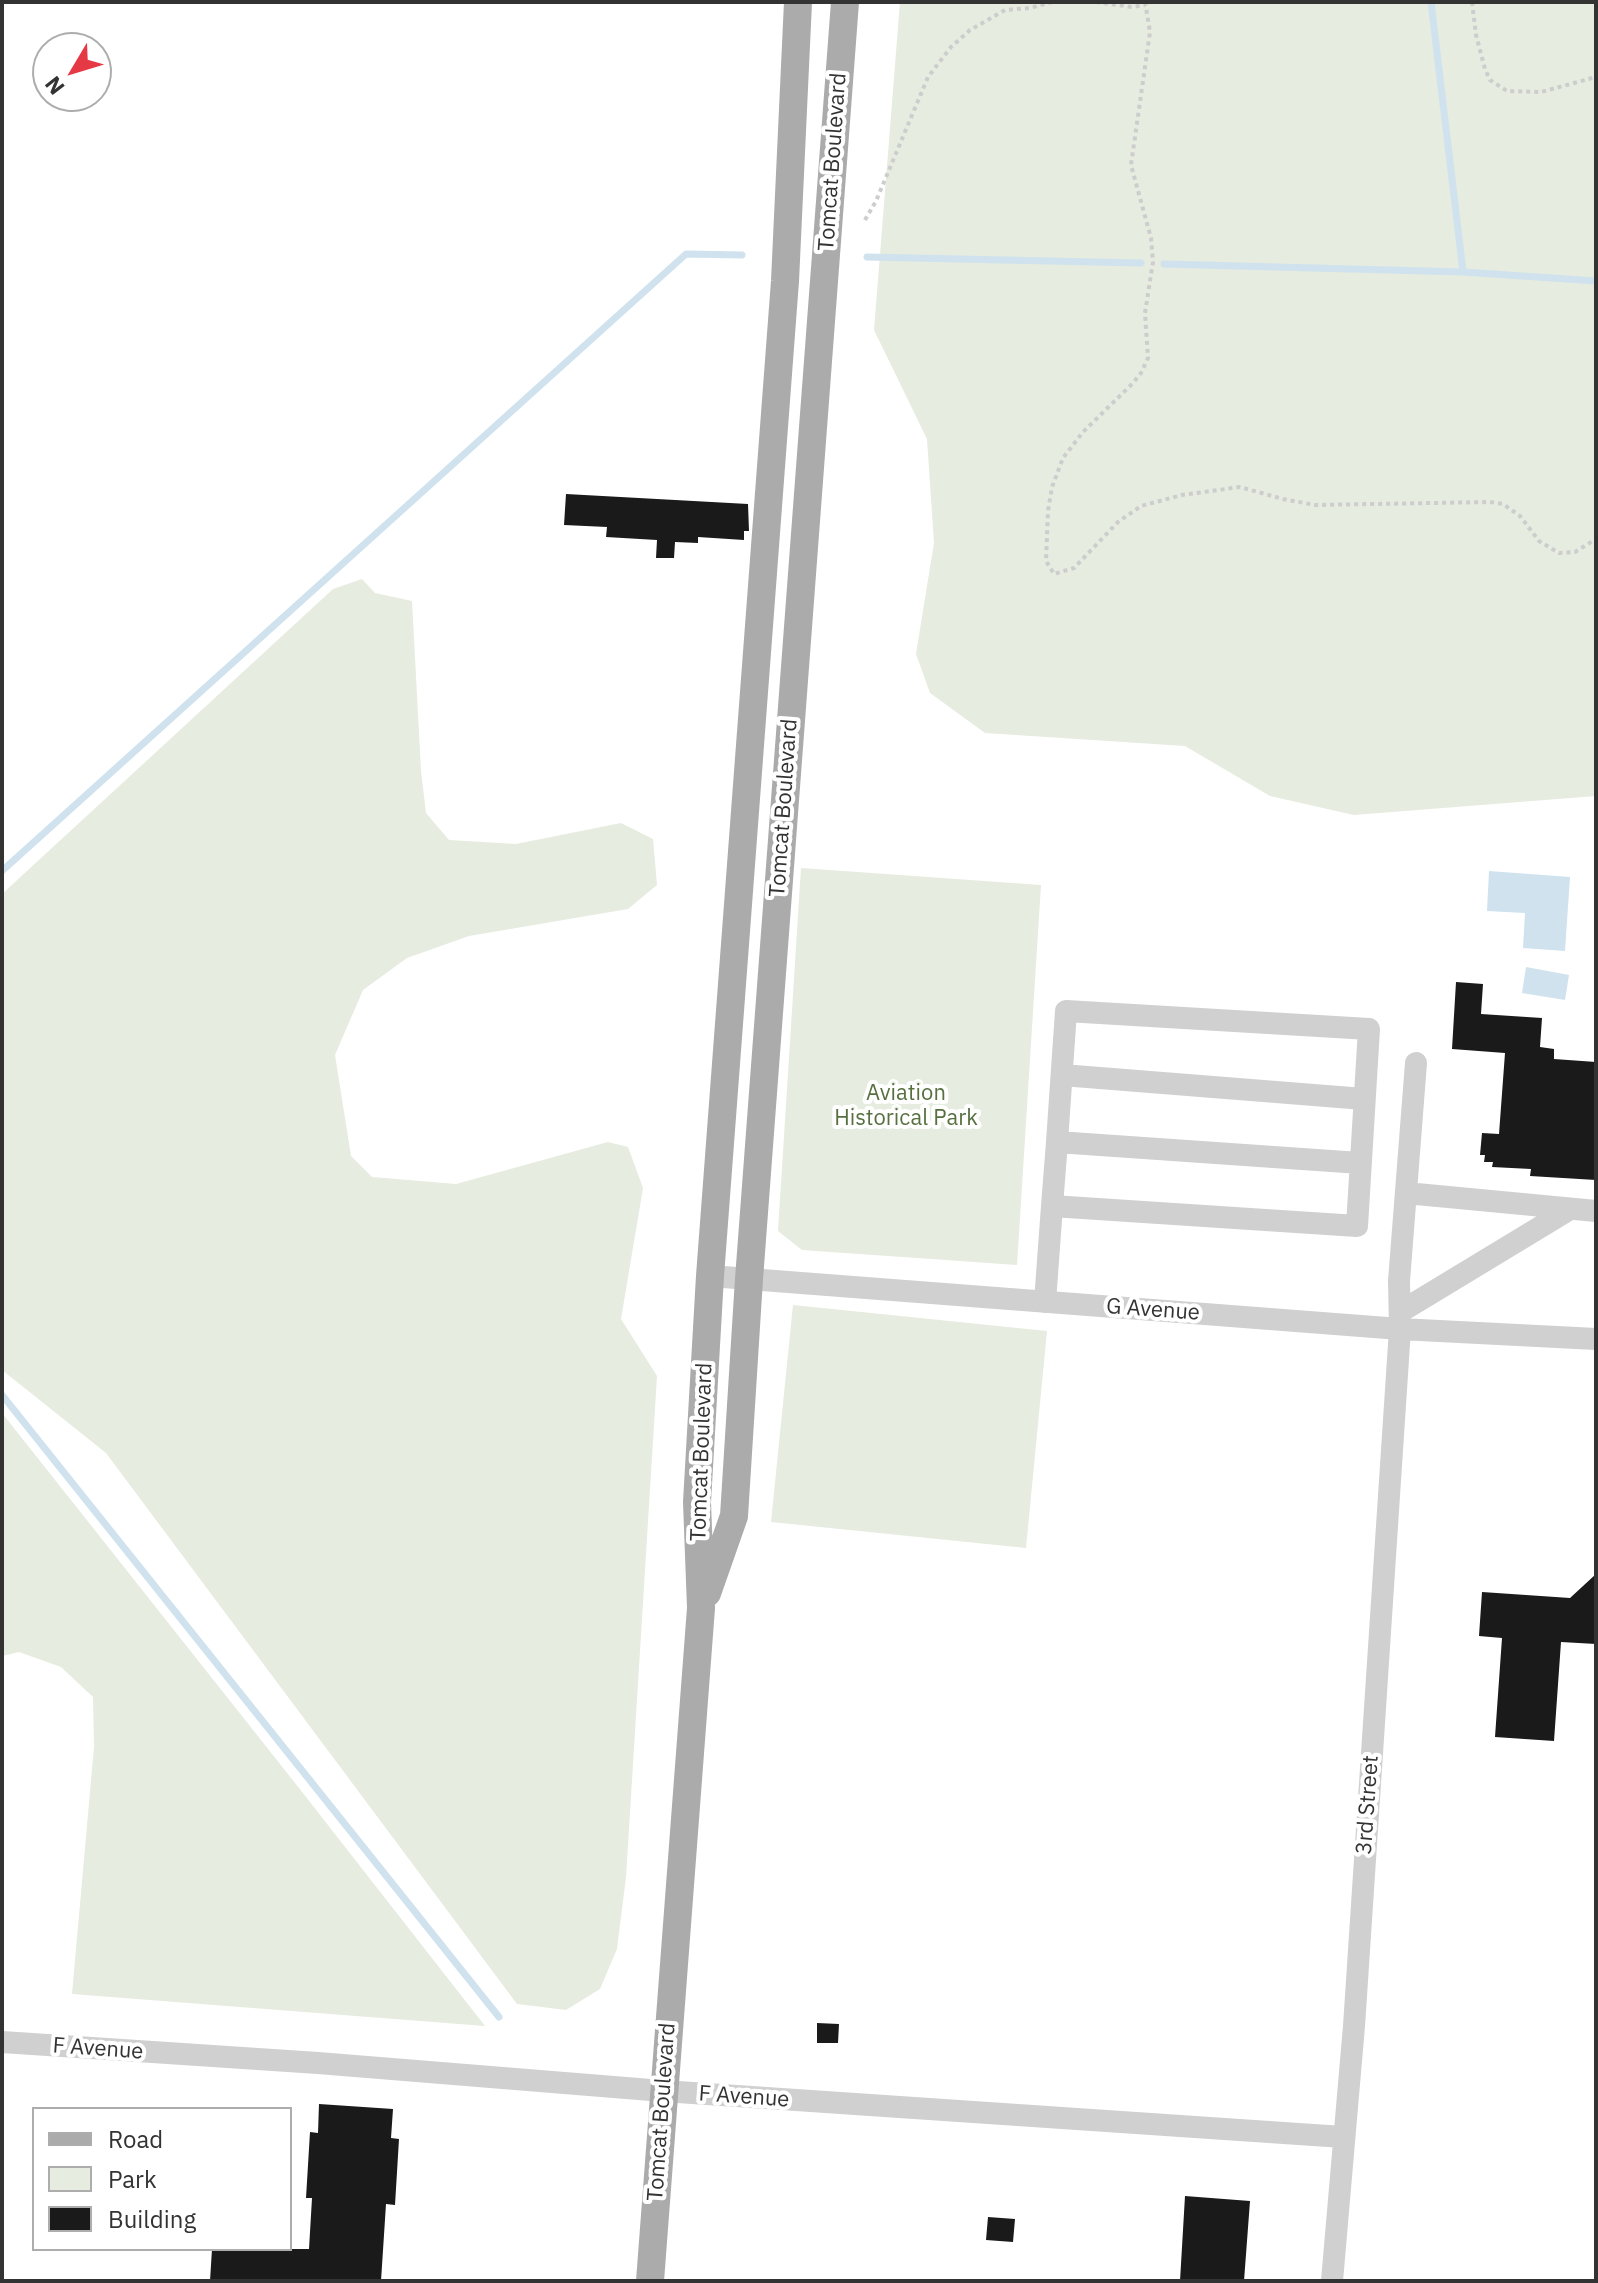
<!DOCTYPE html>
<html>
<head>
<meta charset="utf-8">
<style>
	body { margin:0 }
	#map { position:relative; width:1598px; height:2283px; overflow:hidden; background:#fff; font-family:"IBM Plex Sans",sans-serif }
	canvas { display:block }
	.frame { position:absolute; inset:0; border:4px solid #333; pointer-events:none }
	.legend { position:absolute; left:32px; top:2107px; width:260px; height:144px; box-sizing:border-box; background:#fff; border:2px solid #adadad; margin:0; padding:10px 14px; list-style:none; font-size:24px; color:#333 }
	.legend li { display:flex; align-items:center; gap:16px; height:40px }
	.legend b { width:40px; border:2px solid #adadad }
	.north { position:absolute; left:32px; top:32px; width:80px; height:80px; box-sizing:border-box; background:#fff; border:2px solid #adadad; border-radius:50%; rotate:232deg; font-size:22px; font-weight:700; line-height:32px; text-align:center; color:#333 }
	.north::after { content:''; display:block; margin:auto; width:28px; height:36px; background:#e63946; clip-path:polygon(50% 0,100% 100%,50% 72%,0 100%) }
</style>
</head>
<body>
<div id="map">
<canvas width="1598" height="2283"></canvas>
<div class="frame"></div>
<ul class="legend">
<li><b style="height:10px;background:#ababab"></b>Road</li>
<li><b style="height:22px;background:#e6ecdf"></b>Park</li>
<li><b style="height:22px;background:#1a1a1a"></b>Building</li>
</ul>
<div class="north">N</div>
</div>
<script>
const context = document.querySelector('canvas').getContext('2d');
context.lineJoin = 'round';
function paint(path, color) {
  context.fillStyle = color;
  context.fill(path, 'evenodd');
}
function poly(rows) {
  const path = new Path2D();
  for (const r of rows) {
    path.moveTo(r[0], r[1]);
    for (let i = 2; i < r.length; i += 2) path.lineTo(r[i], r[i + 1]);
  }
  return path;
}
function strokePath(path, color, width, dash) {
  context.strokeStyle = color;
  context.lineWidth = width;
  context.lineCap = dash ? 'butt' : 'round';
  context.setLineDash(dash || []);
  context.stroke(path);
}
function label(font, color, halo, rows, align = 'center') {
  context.font = font + ' "IBM Plex Sans",sans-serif';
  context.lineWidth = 8;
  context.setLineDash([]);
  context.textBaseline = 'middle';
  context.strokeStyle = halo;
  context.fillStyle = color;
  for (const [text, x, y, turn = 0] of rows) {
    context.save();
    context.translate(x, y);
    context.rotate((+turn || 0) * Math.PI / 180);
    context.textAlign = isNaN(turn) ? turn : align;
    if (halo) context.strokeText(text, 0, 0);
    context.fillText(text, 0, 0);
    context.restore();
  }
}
const green = poly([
	[900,2,1596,2,1596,796,1354,815,1270,796,1185,746,985,733,930,693,916,654,934,543,927,439,874,330],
	[362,579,375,593,412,601,421,771,426,813,449,840,516,844,621,823,653,839,657,885,628,909,469,936,407,958,363,990,335,1055,351,1156,372,1177,456,1184,608,1142,628,1147,643,1188,621,1319,657,1376,626,1877,617,1949,600,1989,566,2010,517,2004,106,1453,2,1370,2,894,333,589],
	[801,868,1041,885,1017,1265,802,1250,778,1231],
	[793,1305,1047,1331,1026,1548,771,1522],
	[2,1413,299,1788,485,2026,72,1994,94,1747,93,1697,61,1667,19,1652,2,1656]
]);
const water = poly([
	[1489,871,1570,877,1565,951,1523,948,1525,913,1487,911],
	[1526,967,1569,975,1565,1000,1522,993]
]);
const stream = poly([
	[1431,2,1463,272],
	[867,257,1141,263],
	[1164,264,1463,272,1596,281],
	[2,871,686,254,742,255],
	[2,1395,499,2017]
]);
const building = poly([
	[566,494,748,504,749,531,744,531,744,540,698,537,698,543,675,542,674,558,656,558,657,540,606,537,607,527,564,525],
	[1456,982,1483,984,1481,1014,1542,1018,1540,1047,1554,1049,1554,1059,1596,1062,1596,1180,1530,1176,1531,1169,1492,1167,1493,1162,1484,1162,1485,1155,1480,1155,1482,1133,1499,1134,1505,1053,1452,1049],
	[1596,1574,1596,1644,1561,1642,1554,1741,1495,1737,1502,1638,1479,1636,1482,1592,1570,1598],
	[817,2023,839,2024,838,2043,817,2043],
	[319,2104,393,2109,391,2138,399,2139,395,2205,386,2204,381,2281,210,2281,212,2249,309,2249,312,2198,306,2198,310,2132,318,2133],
	[1185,2196,1250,2201,1244,2281,1180,2281],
	[988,2217,1015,2219,1013,2242,986,2240]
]);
const path = poly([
	[1096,2,1132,7,1145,5],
	[1145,2,1150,32,1131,165,1151,238,1153,262,1145,313,1148,358,1141,373,1133,383,1083,432,1063,458,1052,487,1048,511,1046,561,1054,574,1074,568,1118,522,1141,506,1182,495,1240,487,1283,499,1315,505,1490,502,1503,504,1520,516,1539,541,1559,553,1575,552,1596,539],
	[1472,2,1476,35,1485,69,1490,80,1507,91,1541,92,1596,77],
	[865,220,876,201,928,77,951,47,970,30,1005,10,1030,8,1052,2]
]);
const minor = poly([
	[1062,1075,1364,1099],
	[1057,1142,1360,1163],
	[1406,1193,1596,1211],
	[710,1276,1400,1329,1596,1339],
	[1045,1302,1052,1206,1057,1142,1066,1011,1369,1029,1357,1226,1052,1206],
	[1400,1312,1570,1209],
	[2,2042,318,2063,663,2091,1343,2137],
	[1332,2281,1354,2026,1400,1329,1399,1281,1416,1063]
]);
const major = poly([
	[707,1593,734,1516,749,1279,845,2],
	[650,2281,701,1608,697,1502,710,1276,785,281,798,2]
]);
const streetNames = [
	["Tomcat Boulevard",833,162,-86],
	["Tomcat Boulevard",784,808,-86],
	["G Avenue",1153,1310,4],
	["Tomcat Boulevard",702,1452,-88],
	["3rd Street",1368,1805,-86],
	["F Avenue",98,2049,4],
	["F Avenue",744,2097,4],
	["Tomcat Boulevard",662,2112,-86]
];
const parkNames = [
	["Aviation",906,1094],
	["Historical Park",906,1119]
];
paint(green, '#e6ecdf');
paint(water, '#cfe2ee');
strokePath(stream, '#cfe2ee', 7);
paint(building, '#1a1a1a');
strokePath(path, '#cdcdcd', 4, [4, 4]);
strokePath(minor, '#d0d0d0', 22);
strokePath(major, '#ababab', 28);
label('22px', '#333', '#fff', streetNames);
label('22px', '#56703f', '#fff', parkNames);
</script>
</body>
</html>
